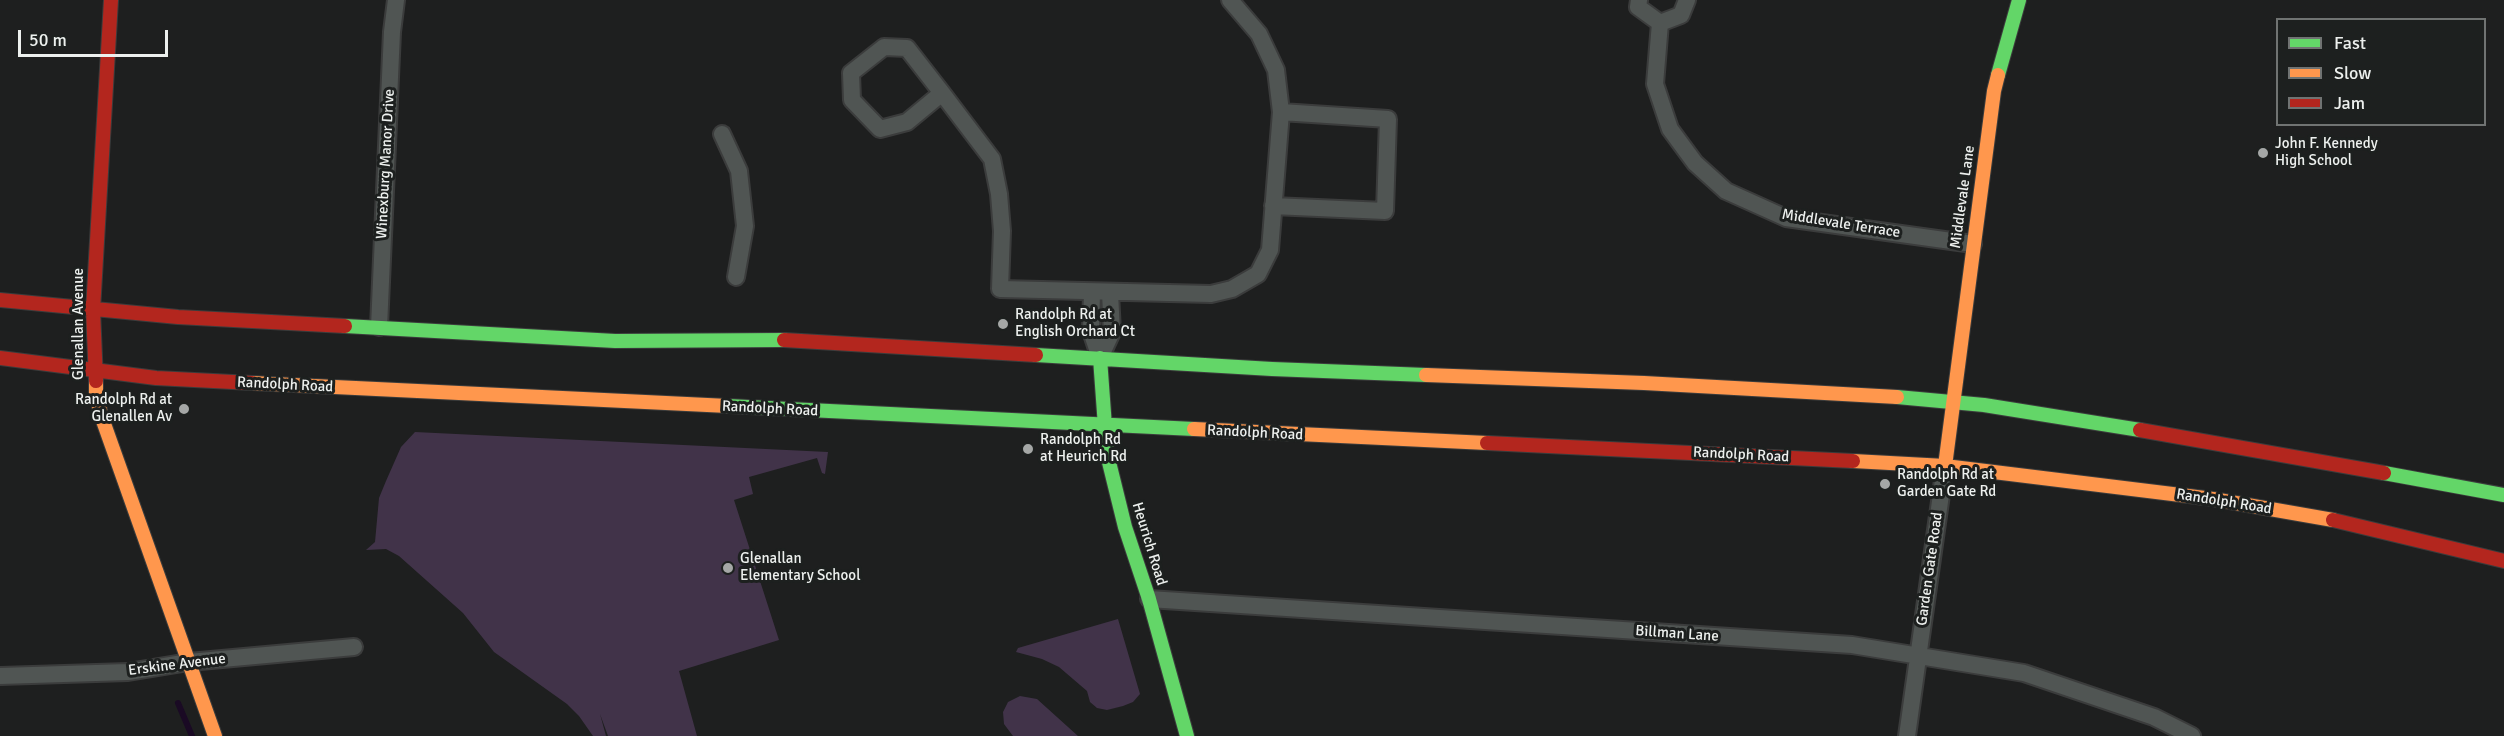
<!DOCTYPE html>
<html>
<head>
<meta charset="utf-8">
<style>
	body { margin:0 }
	#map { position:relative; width:2504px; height:736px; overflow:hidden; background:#1e1f1f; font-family:Signika,sans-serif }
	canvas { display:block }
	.legend { position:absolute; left:2276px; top:18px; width:210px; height:108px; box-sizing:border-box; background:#1d201f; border:2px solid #707372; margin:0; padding:8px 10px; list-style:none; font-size:18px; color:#edf0ee }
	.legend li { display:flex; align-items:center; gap:12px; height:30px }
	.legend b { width:30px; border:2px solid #707372 }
	.scale { position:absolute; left:18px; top:30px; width:150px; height:27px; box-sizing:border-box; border:3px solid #edf0ee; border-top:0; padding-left:8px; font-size:18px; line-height:21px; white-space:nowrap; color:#edf0ee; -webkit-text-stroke:4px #1d201f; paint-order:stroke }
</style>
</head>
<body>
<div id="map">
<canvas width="2504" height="736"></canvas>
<ul class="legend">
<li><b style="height:8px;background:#63d668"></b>Fast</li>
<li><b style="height:8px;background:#ff974d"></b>Slow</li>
<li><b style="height:8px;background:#b3261e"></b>Jam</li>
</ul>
<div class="scale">50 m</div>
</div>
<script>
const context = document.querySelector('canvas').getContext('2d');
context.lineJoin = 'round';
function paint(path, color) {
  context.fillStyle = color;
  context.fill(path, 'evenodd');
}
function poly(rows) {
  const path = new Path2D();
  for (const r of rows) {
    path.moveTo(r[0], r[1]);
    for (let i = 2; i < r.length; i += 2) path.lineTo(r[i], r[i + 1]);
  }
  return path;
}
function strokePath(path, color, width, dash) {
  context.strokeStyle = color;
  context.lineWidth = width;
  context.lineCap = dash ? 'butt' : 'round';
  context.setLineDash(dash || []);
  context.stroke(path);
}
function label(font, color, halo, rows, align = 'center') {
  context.font = font + ' Signika,sans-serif';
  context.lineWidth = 6;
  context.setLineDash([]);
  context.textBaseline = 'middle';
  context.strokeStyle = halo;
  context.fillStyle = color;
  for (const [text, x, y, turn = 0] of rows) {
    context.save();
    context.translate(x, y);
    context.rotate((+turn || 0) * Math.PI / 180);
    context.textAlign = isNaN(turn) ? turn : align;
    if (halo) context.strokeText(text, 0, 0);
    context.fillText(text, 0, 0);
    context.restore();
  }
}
const green = poly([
	[415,432,828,452,825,474,822,473,817,458,749,477,753,494,734,500,779,640,679,671,697,736,608,736,600,714,606,736,593,736,579,716,567,704,494,652,463,613,399,556,386,549,366,550,375,542,379,498,386,481,401,447],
	[1118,619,1140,694,1133,702,1123,706,1107,710,1097,708,1090,702,1087,691,1059,667,1042,659,1016,652,1018,648],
	[1020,696,1037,699,1078,736,1013,736,1004,724,1003,712,1008,702]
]);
const stream = poly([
	[178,703,192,736]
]);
const street = poly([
	[1639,0,1638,7,1660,23],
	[1660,23,1655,84,1670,129,1695,163,1726,191,1786,218,1973,244],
	[1660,23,1681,15,1687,0],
	[942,93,907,122,880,129,852,100,851,73,884,47,907,48,942,93,992,159,999,194,1002,231,1000,289,1211,294,1232,289,1258,274,1270,250,1281,112,1276,70,1259,34,1230,0],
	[722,134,739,171,745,226,736,277],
	[1273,206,1385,211,1388,119,1281,112],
	[1092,292,1091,331,1100,358],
	[379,327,392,32,396,0],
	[1100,358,1112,332,1110,293],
	[1149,599,1852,645,2024,673,2154,717,2192,736],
	[0,676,128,672,189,662,354,647],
	[1907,736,1945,466]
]);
const fast = poly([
	[1998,75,2019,0],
	[345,326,615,341,784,340],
	[1036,355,1272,369,1426,375],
	[1100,358,1107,454,1125,527,1149,599,1187,736],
	[1897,397,1984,405,2140,430],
	[728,406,1194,429],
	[2384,473,2504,495]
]);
const slow = poly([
	[1426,375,1644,383,1897,397],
	[96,381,96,394,102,418,215,736],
	[252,383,728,406],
	[1194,429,1487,443],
	[1853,461,1945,466,2213,499,2333,520],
	[1945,466,1994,91,1998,75]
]);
const jam = poly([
	[0,300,178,317,345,326],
	[784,340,1036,355],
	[0,358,156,378,252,383],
	[96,381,93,310,111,0],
	[2140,430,2384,473],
	[1487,443,1853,461],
	[2333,520,2504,561]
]);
const markers = [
	[2263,153,6,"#a5a7a6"],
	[1003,324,6,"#a5a7a6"],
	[184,409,6,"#a5a7a6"],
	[1028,449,6,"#a5a7a6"],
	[1885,484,6,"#a5a7a6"],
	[728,568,6,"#a5a7a6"]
];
const poiNames = [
	["John F. Kennedy",2275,144],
	["High School",2275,161],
	["Randolph Rd at",1015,315],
	["English Orchard Ct",1015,332],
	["Randolph Rd at",172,400,"right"],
	["Glenallen Av",172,417,"right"],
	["Randolph Rd",1040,440],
	["at Heurich Rd",1040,457],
	["Randolph Rd at",1897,475],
	["Garden Gate Rd",1897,492],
	["Glenallan",740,559],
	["Elementary School",740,576]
];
const streetNames = [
	["Winexburg Manor Drive",386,164,-87],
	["Middlevale Lane",1963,197,-82],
	["Middlevale Terrace",1841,224,9],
	["Glenallan Avenue",79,324,-90],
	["Randolph Road",285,385,3],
	["Randolph Road",770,409,3],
	["Randolph Road",1255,433,3],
	["Randolph Road",1741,455,3],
	["Randolph Road",2224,502,9],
	["Heurich Road",1149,544,73],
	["Garden Gate Road",1930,569,-82],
	["Billman Lane",1677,634,4],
	["Erskine Avenue",177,665,-7]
];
paint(green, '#413349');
strokePath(stream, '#1a0a24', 6);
strokePath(street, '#3b3c3c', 20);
strokePath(fast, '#3b3c3c', 16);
strokePath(slow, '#3b3c3c', 16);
strokePath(jam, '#3b3c3c', 16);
strokePath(street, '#505553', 16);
strokePath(fast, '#63d668', 14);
strokePath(slow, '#ff974d', 14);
strokePath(jam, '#b3261e', 14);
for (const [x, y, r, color] of markers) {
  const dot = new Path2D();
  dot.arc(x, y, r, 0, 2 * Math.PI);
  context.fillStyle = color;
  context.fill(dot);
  strokePath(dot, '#1d201f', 2);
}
label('15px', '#edf0ee', '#1d201f', poiNames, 'left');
label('15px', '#edf0ee', '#1d201f', streetNames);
</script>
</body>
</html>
